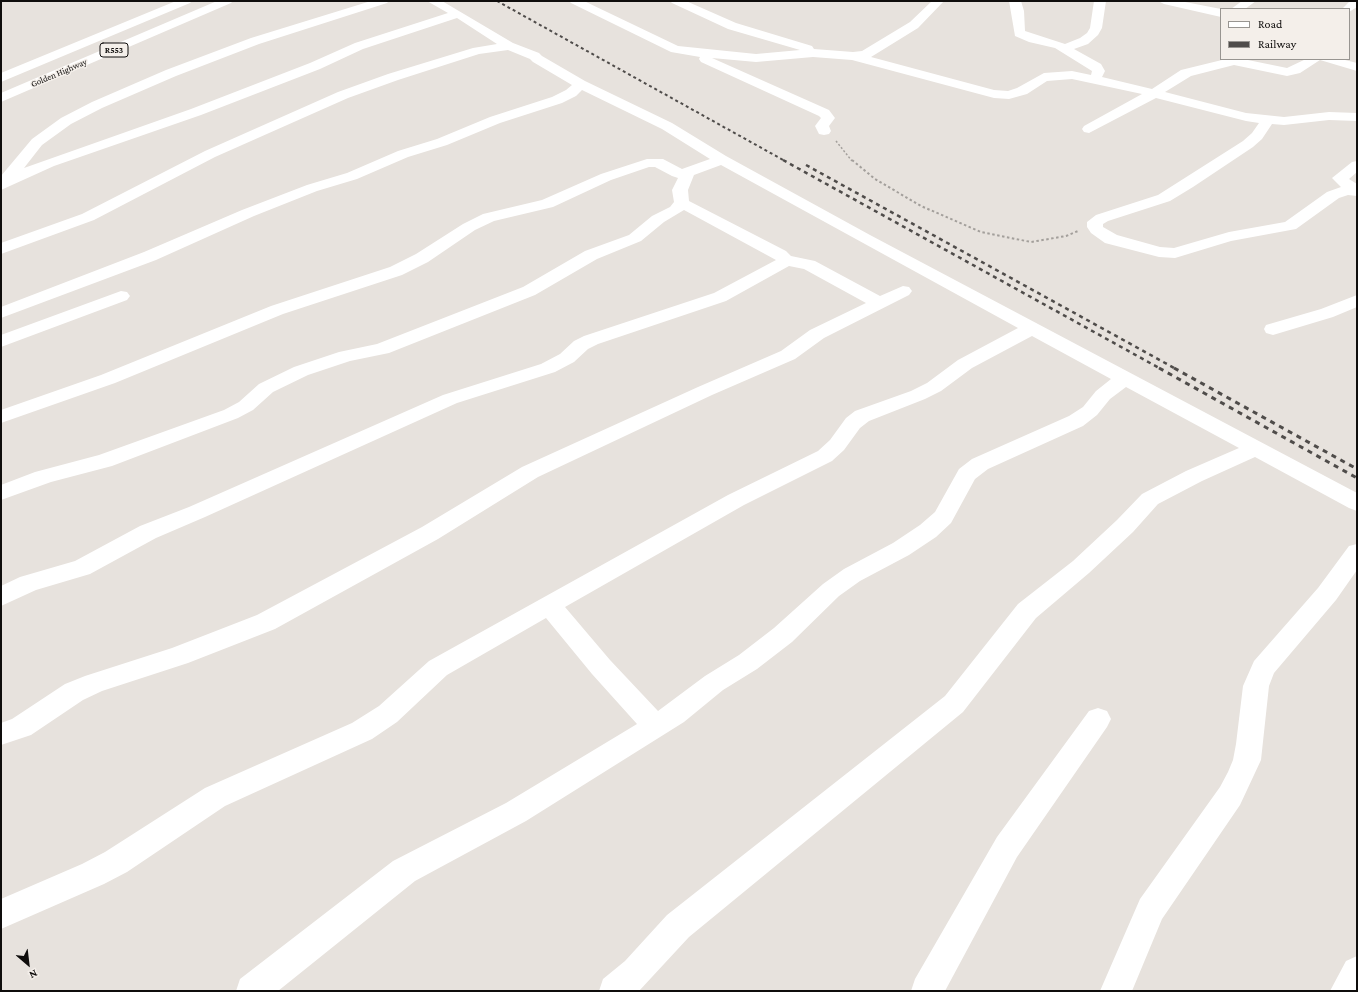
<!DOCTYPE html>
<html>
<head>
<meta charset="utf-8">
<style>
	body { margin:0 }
	#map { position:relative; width:1358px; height:992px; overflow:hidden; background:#e7e2dd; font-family:"Crimson Pro",serif }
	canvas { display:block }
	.frame { position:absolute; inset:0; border:2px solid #0f0d0c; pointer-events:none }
	.legend { position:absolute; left:1220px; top:8px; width:130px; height:52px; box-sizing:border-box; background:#f4efea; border:1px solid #989591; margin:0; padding:5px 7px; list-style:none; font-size:12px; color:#0f0d0c }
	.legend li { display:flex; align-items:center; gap:8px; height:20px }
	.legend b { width:20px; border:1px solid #989591 }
	.north { position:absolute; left:8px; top:944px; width:40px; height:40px; -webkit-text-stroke:3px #f4efea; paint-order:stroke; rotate:152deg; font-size:11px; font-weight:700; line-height:16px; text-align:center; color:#0f0d0c }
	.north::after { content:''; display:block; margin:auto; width:14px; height:18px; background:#0f0d0c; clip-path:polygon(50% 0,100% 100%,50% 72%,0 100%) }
</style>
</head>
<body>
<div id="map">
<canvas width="1358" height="992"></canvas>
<div class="frame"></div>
<ul class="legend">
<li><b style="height:5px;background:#fff"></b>Road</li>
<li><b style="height:5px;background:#4f4c4a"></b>Railway</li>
</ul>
<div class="north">N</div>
</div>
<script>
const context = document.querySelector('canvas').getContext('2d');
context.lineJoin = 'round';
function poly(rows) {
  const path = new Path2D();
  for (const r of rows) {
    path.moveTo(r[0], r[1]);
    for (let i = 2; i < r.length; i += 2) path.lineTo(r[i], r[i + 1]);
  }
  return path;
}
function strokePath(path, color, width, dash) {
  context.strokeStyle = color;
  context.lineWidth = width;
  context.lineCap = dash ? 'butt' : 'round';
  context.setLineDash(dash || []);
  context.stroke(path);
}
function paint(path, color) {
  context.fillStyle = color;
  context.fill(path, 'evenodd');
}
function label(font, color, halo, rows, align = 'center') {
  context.font = font + ' "Crimson Pro",serif';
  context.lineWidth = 3;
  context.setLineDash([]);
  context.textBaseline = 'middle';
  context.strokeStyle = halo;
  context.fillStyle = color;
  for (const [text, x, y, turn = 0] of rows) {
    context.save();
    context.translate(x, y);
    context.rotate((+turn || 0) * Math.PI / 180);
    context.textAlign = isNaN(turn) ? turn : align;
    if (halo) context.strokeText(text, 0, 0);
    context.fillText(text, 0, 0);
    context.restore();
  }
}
const pathFar1 = poly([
	[836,141,852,161]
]);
const path = poly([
	[852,160,875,179,921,206,981,232,1031,242,1066,236,1078,231]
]);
const minor = poly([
	[371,1,389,1,387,3,259,44,176,76,102,108,71,124,42,145,24,168,191,109,310,63,355,43,448,13,427,1,442,1,513,43,539,53,542,56,585,81,672,123,726,156,870,235,1357,493,1357,511,1349,508,1255,457,1202,481,1158,504,1133,532,1089,573,1036,618,963,712,689,937,639,991,599,991,603,979,625,961,667,915,945,696,1018,604,1073,561,1117,520,1142,494,1186,471,1239,448,1126,387,1110,399,1097,415,1083,426,988,469,975,479,951,523,936,537,909,555,860,581,839,596,792,642,757,669,723,690,684,722,526,821,415,881,278,991,236,991,240,979,393,861,506,803,637,724,592,674,546,618,447,675,397,722,372,739,225,806,127,872,104,884,1,929,1,899,82,864,105,852,205,788,352,723,379,706,429,661,728,495,818,451,830,440,846,418,855,411,911,391,927,383,958,360,1018,328,721,165,694,175,688,190,689,201,786,251,791,256,815,261,880,296,903,286,909,287,912,291,909,295,824,338,795,359,712,395,538,477,438,539,275,629,188,663,102,691,83,700,31,735,1,745,1,723,12,719,65,684,85,676,172,648,257,615,422,527,522,467,698,387,781,351,810,330,866,303,804,269,789,266,726,301,598,344,588,349,574,362,555,372,457,403,205,517,156,538,90,574,36,590,1,606,1,586,20,577,75,561,140,526,189,507,443,395,541,364,560,354,574,341,584,336,714,293,776,260,684,210,664,222,641,241,597,259,535,295,389,353,350,361,308,375,273,392,253,410,238,418,112,466,51,482,1,500,1,485,35,472,99,455,224,410,239,402,259,384,294,367,339,352,377,344,523,287,585,251,629,235,652,216,670,207,674,202,672,190,678,178,672,176,655,167,649,167,611,180,553,207,494,221,475,230,428,262,402,275,283,314,115,383,1,423,1,410,101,375,271,306,390,267,416,254,463,224,483,214,542,200,601,174,647,159,663,159,682,169,710,159,662,129,582,90,576,96,562,103,500,123,447,145,408,157,357,179,317,191,254,216,156,260,1,318,1,307,144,252,242,210,307,185,347,173,398,151,437,139,490,117,552,97,566,90,572,85,533,62,530,59,508,50,479,54,398,80,348,98,215,157,94,220,1,254,1,243,82,214,205,151,338,92,388,74,473,48,497,44,457,18,363,49,320,69,201,115,54,166,1,190,1,176,32,139,61,118,92,102,166,70,251,38,371,1],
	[1032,336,1111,379,1096,391,1083,407,1069,416,972,459,959,469,935,512,920,525,893,543,844,569,823,584,774,628,739,655,705,676,658,711,610,660,565,607,744,505,832,461,844,450,860,428,869,421,925,399,941,391,972,368,1032,336],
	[569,1,584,1,678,46,756,54,800,50,728,29,672,3,670,1,686,1,736,23,812,46,814,49,853,52,862,51,910,22,932,1,944,1,918,28,871,57,994,90,1008,91,1017,88,1044,73,1072,71,1091,75,1092,71,1055,48,1029,42,1015,36,1009,1,1021,1,1024,11,1025,31,1065,44,1080,38,1087,33,1090,28,1094,1,1106,1,1102,28,1098,35,1088,44,1074,49,1101,64,1105,71,1102,77,1152,89,1181,70,1226,59,1243,59,1287,68,1306,59,1341,59,1357,63,1357,71,1320,60,1300,73,1287,76,1234,65,1191,76,1165,92,1246,113,1284,117,1329,112,1357,113,1357,121,1329,120,1284,125,1272,124,1262,139,1253,147,1193,187,1170,201,1108,221,1103,224,1103,227,1117,235,1160,247,1174,248,1229,232,1285,222,1327,192,1341,187,1332,178,1352,162,1357,161,1357,172,1349,179,1357,184,1357,196,1348,195,1339,198,1296,229,1231,241,1175,258,1159,257,1105,243,1091,233,1087,227,1087,222,1096,215,1158,195,1243,141,1252,133,1259,123,1246,121,1156,98,1089,133,1084,132,1082,129,1084,126,1142,94,1072,79,1047,81,1027,94,1009,99,994,98,852,60,813,57,756,62,712,58,829,110,835,118,829,126,831,131,829,134,824,135,819,134,815,126,821,118,819,116,701,62,699,59,700,57,671,52,571,3,569,1],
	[1158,1,1180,1,1221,9,1221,17,1164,4,1158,1],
	[1242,1,1256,1,1245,9,1231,9,1242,1],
	[1350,1,1357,1,1357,7,1349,12,1349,9,1342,9,1350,1],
	[121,291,127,292,130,296,127,300,1,347,1,335,121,291],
	[1357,295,1357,307,1333,317,1273,335,1266,333,1264,329,1266,325,1321,309,1357,295],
	[1357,544,1357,570,1336,600,1274,673,1269,686,1261,760,1240,805,1162,919,1132,991,1100,991,1140,899,1220,787,1228,772,1233,760,1236,744,1243,686,1254,661,1318,588,1349,546,1357,544],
	[1098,708,1107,711,1111,719,1107,727,1017,857,945,991,911,991,915,979,997,837,1089,711,1098,708],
	[1357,956,1357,991,1330,991,1346,961,1357,956]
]);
const primary = poly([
	[176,1,192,1,190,3,1,82,1,73,176,1],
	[217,1,233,1,231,3,1,102,1,93,217,1]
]);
const railFar2 = poly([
	[497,1,785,161]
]);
const railFar1 = poly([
	[783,160,1161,369],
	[806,165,1176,369]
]);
const rail = poly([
	[1159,368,1357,478],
	[1174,368,1357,469]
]);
const shields = [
	[114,50,28]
];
const shieldNames = [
	["R553",114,50]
];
const farStreetnames = [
	["Golden Highway",59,73,-23]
];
strokePath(pathFar1, '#a39f9b', 1.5, [2, 2]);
strokePath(path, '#a39f9b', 2, [2.5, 2.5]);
paint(minor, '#fff');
paint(primary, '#fff');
strokePath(railFar2, '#4f4c4a', 2, [3, 3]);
strokePath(railFar1, '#4f4c4a', 2.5, [4, 4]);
strokePath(rail, '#4f4c4a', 3, [5, 5]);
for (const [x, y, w] of shields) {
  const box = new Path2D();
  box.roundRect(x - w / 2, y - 7, w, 14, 3);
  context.fillStyle = '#f4efea';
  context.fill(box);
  strokePath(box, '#0f0d0c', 1);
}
label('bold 9px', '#0f0d0c', null, shieldNames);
label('9px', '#0f0d0c', '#f4efea', farStreetnames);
</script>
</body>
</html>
